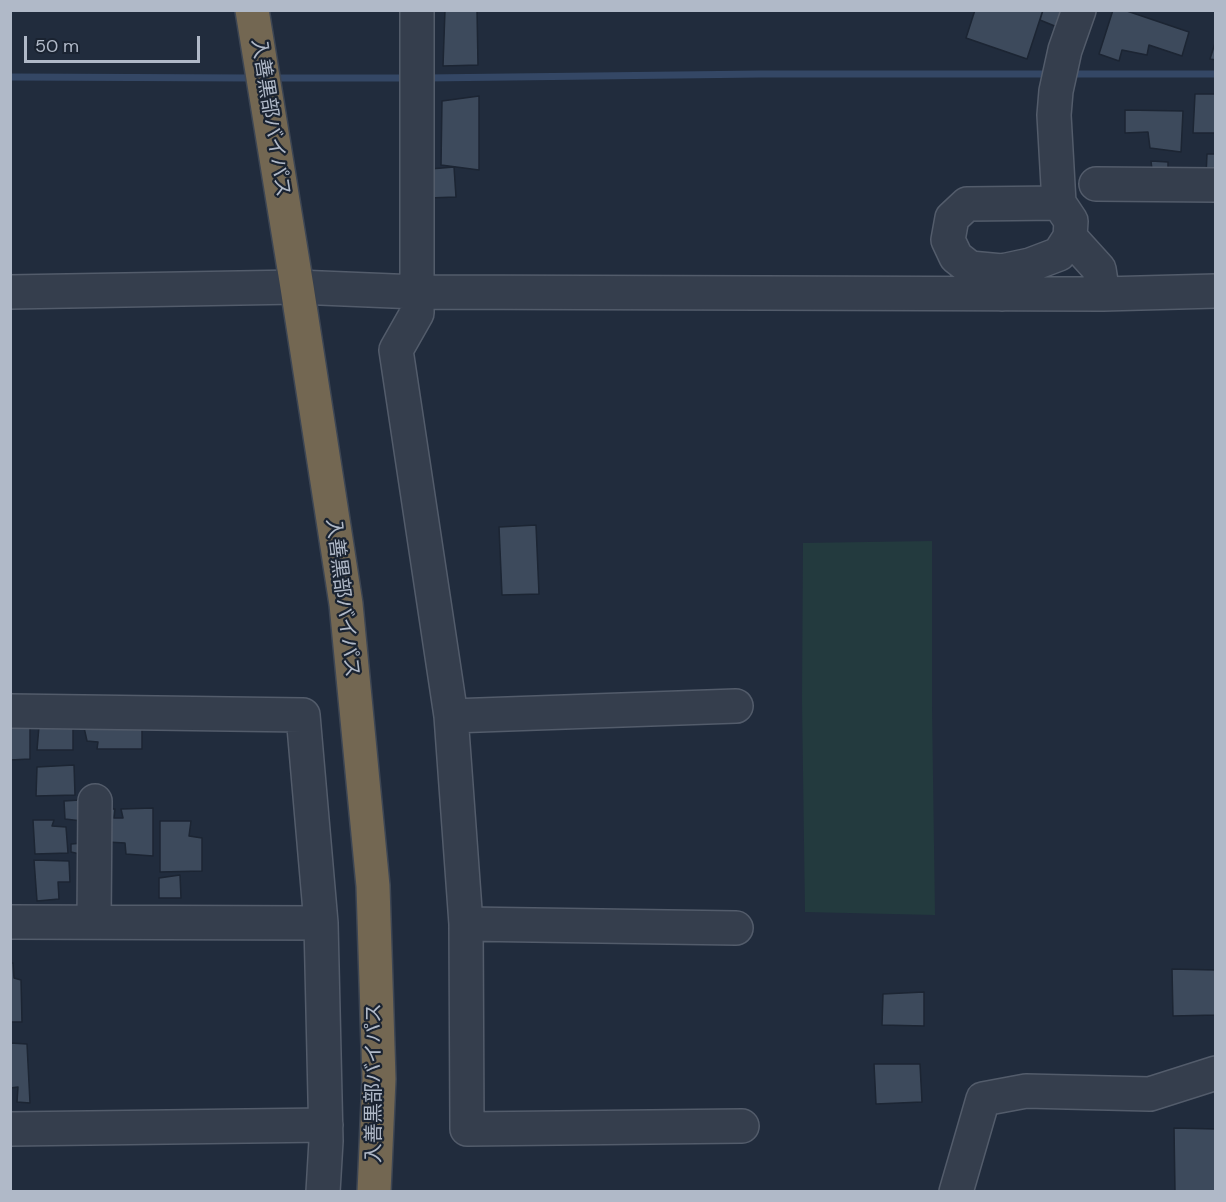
<!DOCTYPE html>
<html>
<head>
<meta charset="utf-8">
<style>
	body { margin:0 }
	#map { position:relative; width:1226px; height:1202px; overflow:hidden; background:#212c3d; font-family:"DM Sans",sans-serif }
	canvas { display:block }
	.frame { position:absolute; inset:0; border:12px solid #b0b9c8; pointer-events:none }
	.scale { position:absolute; left:24px; top:36px; width:176px; height:27px; box-sizing:border-box; border:3px solid #b0b9c8; border-top:0; padding-left:8px; font-size:18px; line-height:21px; white-space:nowrap; color:#b0b9c8; -webkit-text-stroke:4px #1a2331; paint-order:stroke }
</style>
</head>
<body>
<div id="map">
<canvas width="1226" height="1202"></canvas>
<div class="frame"></div>
<div class="scale">50 m</div>
</div>
<script>
const context = document.querySelector('canvas').getContext('2d');
context.lineJoin = 'round';
function paint(path, color) {
  context.fillStyle = color;
  context.fill(path, 'evenodd');
}
function poly(rows) {
  const path = new Path2D();
  for (const r of rows) {
    path.moveTo(r[0], r[1]);
    for (let i = 2; i < r.length; i += 2) path.lineTo(r[i], r[i + 1]);
  }
  return path;
}
function strokePath(path, color, width, dash) {
  context.strokeStyle = color;
  context.lineWidth = width;
  context.lineCap = dash ? 'butt' : 'round';
  context.setLineDash(dash || []);
  context.stroke(path);
}
function label(font, color, halo, rows, align = 'center') {
  context.font = font + ' "DM Sans","Noto Sans JP",sans-serif';
  context.lineWidth = 4.5;
  context.setLineDash([]);
  context.textBaseline = 'middle';
  context.strokeStyle = halo;
  context.fillStyle = color;
  for (const [text, x, y, turn = 0] of rows) {
    context.save();
    context.translate(x, y);
    context.rotate((+turn || 0) * Math.PI / 180);
    context.textAlign = isNaN(turn) ? turn : align;
    if (halo) context.strokeText(text, 0, 0);
    context.fillText(text, 0, 0);
    context.restore();
  }
}
const green = poly([
	[932,541,932,707,935,915,805,912,802,700,803,543]
]);
const stream = poly([
	[1068,74,1216,74],
	[10,77,253,78],
	[273,78,409,78],
	[426,78,761,74,1051,74]
]);
const building = poly([
	[445,10,477,10,478,65,443,66,445,10],
	[975,10,1043,10,1027,59,966,38,975,10],
	[1043,10,1067,10,1062,29,1040,20,1043,10],
	[1113,10,1124,10,1189,32,1182,56,1149,45,1147,55,1122,50,1119,61,1099,54,1113,10],
	[1216,40,1216,60,1210,59,1216,40],
	[1195,94,1216,94,1216,133,1193,133,1195,94],
	[479,96,479,170,441,165,442,101,479,96],
	[1125,110,1183,111,1181,152,1150,148,1148,132,1125,133,1125,110],
	[1207,154,1216,154,1216,176,1206,176,1207,154],
	[1151,161,1168,162,1168,177,1153,178,1151,161],
	[454,167,456,197,428,198,430,169,454,167],
	[536,525,539,594,502,595,499,527,536,525],
	[83,723,142,724,142,749,97,749,98,742,87,741,83,723],
	[39,726,73,728,73,750,37,750,39,726],
	[30,727,30,759,10,760,10,728,30,727],
	[74,765,75,795,36,796,37,767,74,765],
	[80,800,82,821,65,819,64,801,80,800],
	[153,808,153,856,126,854,125,843,107,842,106,809,115,809,114,818,123,818,121,809,153,808],
	[33,820,54,820,52,826,66,827,68,853,35,854,33,820],
	[160,821,191,821,189,836,202,838,202,871,160,872,160,821],
	[84,843,84,855,71,852,71,844,84,843],
	[34,860,69,861,70,882,58,882,59,899,37,901,34,860],
	[180,875,181,898,159,898,159,878,180,875],
	[10,963,13,963,14,978,21,980,22,1022,10,1022,10,963],
	[1172,969,1216,970,1216,1015,1173,1016,1172,969],
	[924,992,924,1026,882,1025,883,994,924,992],
	[10,1043,27,1044,30,1103,17,1102,18,1087,10,1088,10,1043],
	[874,1064,920,1064,922,1102,876,1104,874,1064],
	[1174,1128,1216,1129,1216,1192,1175,1192,1174,1128]
]);
const minor = poly([
	[417,10,417,313,396,350,451,716,466,924,467,1129,742,1126],
	[1096,184,1216,185],
	[1070,237,1099,269,1103,294],
	[1002,271,1030,265,1059,254,1070,237,1071,221,1059,203],
	[10,292,297,287,417,292,1103,294,1216,291],
	[1002,294,1002,271,970,268,956,257,948,240,952,218,967,204,1059,203,1054,115,1056,91,1065,50,1079,10],
	[10,711,303,715,321,923,10,922],
	[451,716,736,706],
	[94,922,95,801],
	[321,923,326,1141,323,1192],
	[466,924,736,928],
	[10,1129,326,1125],
	[956,1192,983,1099,1026,1091,1150,1094,1216,1073]
]);
const highway = poly([
	[252,10,297,287,346,604,373,886,379,1079,374,1192]
]);
const streetNames = [
	["入善黒部バイパス",270,118,81],
	["入善黒部バイパス",342,598,83],
	["入善黒部バイパス",375,1083,-90]
];
paint(green, '#233a3e');
strokePath(stream, '#344765', 7);
paint(building, '#3d4a5c');
strokePath(building, '#1c2533', 1.5);
strokePath(minor, '#535c6b', 36);
strokePath(highway, '#3d4654', 36);
strokePath(minor, '#353e4d', 33);
strokePath(highway, '#736752', 33);
label('20px', '#b0b9c8', '#1a2331', streetNames);
</script>
</body>
</html>
